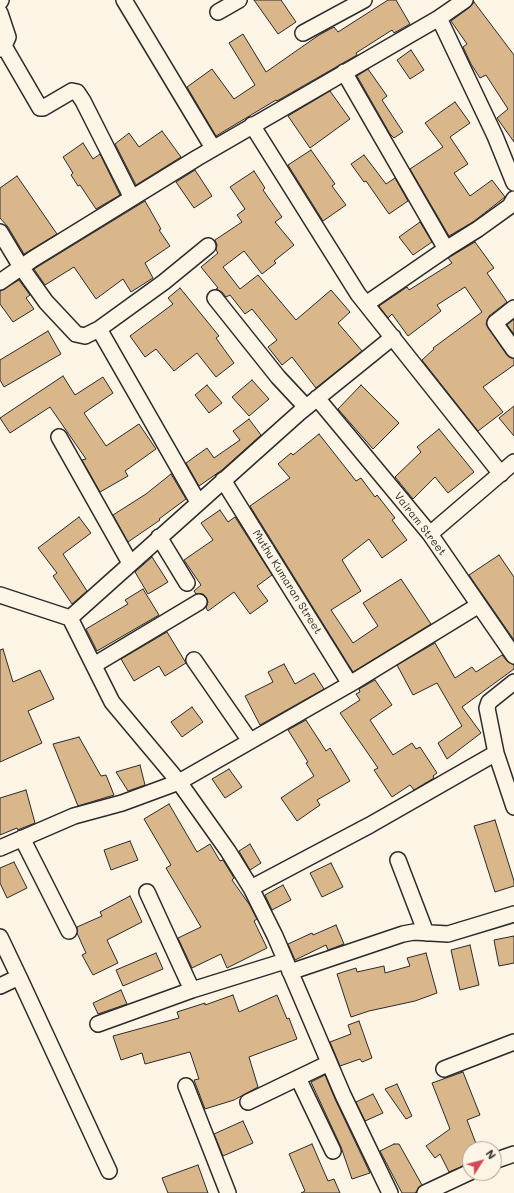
<!DOCTYPE html>
<html>
<head>
<meta charset="utf-8">
<style>
	body { margin:0 }
	#map { position:relative; width:514px; height:1193px; overflow:hidden; background:#fcf5e5; font-family:Mali,sans-serif }
	canvas { display:block }
	.north { position:absolute; left:462px; top:1141px; width:40px; height:40px; box-sizing:border-box; background:#fcf5e5; border:1px solid #a8a49b; border-radius:50%; rotate:54deg; font-size:11px; font-weight:700; line-height:16px; text-align:center; color:#2b2b2b }
	.north::after { content:''; display:block; margin:auto; width:14px; height:18px; background:#d1495b; clip-path:polygon(50% 0,100% 100%,50% 72%,0 100%) }
</style>
</head>
<body>
<div id="map">
<canvas width="514" height="1193"></canvas>
<div class="north">N</div>
</div>
<script>
const context = document.querySelector('canvas').getContext('2d');
context.lineJoin = 'round';
function paint(path, color) {
  context.fillStyle = color;
  context.fill(path, 'evenodd');
}
function poly(rows) {
  const path = new Path2D();
  for (const r of rows) {
    path.moveTo(r[0], r[1]);
    for (let i = 2; i < r.length; i += 2) path.lineTo(r[i], r[i + 1]);
  }
  return path;
}
function strokePath(path, color, width, dash) {
  context.strokeStyle = color;
  context.lineWidth = width;
  context.lineCap = dash ? 'butt' : 'round';
  context.setLineDash(dash || []);
  context.stroke(path);
}
function label(font, color, halo, rows, align = 'center') {
  context.font = font + ' Mali,sans-serif';
  context.lineWidth = 4;
  context.setLineDash([]);
  context.textBaseline = 'middle';
  context.strokeStyle = halo;
  context.fillStyle = color;
  for (const [text, x, y, turn = 0] of rows) {
    context.save();
    context.translate(x, y);
    context.rotate((+turn || 0) * Math.PI / 180);
    context.textAlign = isNaN(turn) ? turn : align;
    if (halo) context.strokeText(text, 0, 0);
    context.fillText(text, 0, 0);
    context.restore();
  }
}
const building = poly([
	[254,0,281,0,296,22,278,34,254,0],
	[388,0,396,0,410,24,394,33,392,30,356,53,357,55,277,101,276,100,216,136,187,87,212,69,234,99,255,85,229,43,243,34,266,72,319,35,334,27,338,32,388,0],
	[474,2,514,55,514,142,497,118,508,109,486,75,480,78,471,64,463,47,467,44,451,21,470,7,474,2],
	[411,50,424,70,410,79,397,60,411,50],
	[368,69,387,96,382,100,403,132,394,138,390,134,357,76,368,69],
	[330,91,350,119,310,148,288,116,330,91],
	[455,102,470,123,450,137,468,164,454,173,470,196,492,180,505,197,473,222,449,236,410,169,443,147,425,123,455,102],
	[162,131,181,157,136,185,115,144,129,133,139,147,162,131],
	[83,143,93,159,100,154,120,195,96,209,80,185,78,186,71,175,73,173,63,157,83,143],
	[311,150,335,184,332,186,346,205,323,221,288,165,311,150],
	[364,155,386,184,395,178,408,201,389,214,366,181,364,182,351,164,364,155],
	[195,170,212,196,194,208,176,182,195,170],
	[254,171,265,188,263,190,282,217,275,222,294,245,274,261,276,263,262,274,244,251,223,267,240,289,258,275,296,320,331,290,350,312,338,323,362,351,316,388,292,357,282,365,268,347,277,340,252,309,245,314,230,295,226,297,222,292,216,289,218,288,201,267,218,253,216,250,217,245,215,240,242,222,237,215,245,209,230,187,254,171],
	[17,176,57,234,24,254,8,227,0,218,0,188,17,176],
	[145,201,161,229,159,230,170,246,145,263,153,278,131,292,123,279,96,299,74,267,45,285,34,269,145,201],
	[420,222,432,242,413,255,399,237,420,222],
	[475,242,494,268,487,273,507,302,489,316,486,324,507,355,514,359,514,365,483,387,503,412,478,431,422,360,434,349,433,348,482,312,465,287,437,305,441,311,408,336,392,314,388,318,379,306,407,287,409,290,452,263,448,258,475,242],
	[19,280,30,295,26,298,34,309,13,322,0,304,0,291,19,280],
	[180,288,219,336,216,338,234,363,216,377,197,353,174,371,156,349,145,357,130,336,173,304,168,298,180,288],
	[514,319,514,334,507,325,514,319],
	[48,331,61,354,4,387,0,380,0,360,48,331],
	[63,376,75,395,103,377,113,393,84,413,106,446,139,424,156,449,125,471,128,476,100,492,82,460,86,459,50,407,10,433,0,418,63,376],
	[252,380,269,399,249,416,232,397,252,380],
	[207,385,222,403,209,413,195,395,207,385],
	[361,385,399,423,373,449,338,409,361,385],
	[514,406,514,436,499,418,514,406],
	[249,419,261,435,222,470,199,486,186,463,207,448,214,458,240,440,233,431,249,419],
	[439,429,474,472,448,493,435,477,413,499,395,477,421,452,417,447,439,429],
	[319,434,356,481,361,478,375,497,377,495,395,518,392,520,407,540,382,558,369,539,342,560,361,591,331,610,353,643,378,626,363,603,401,579,431,624,353,672,250,506,290,478,278,464,291,453,293,455,319,434],
	[171,474,186,499,159,519,160,520,128,542,113,515,146,494,171,474],
	[220,510,228,522,235,517,272,575,257,586,268,601,250,614,234,592,208,611,206,608,208,602,206,597,203,594,196,594,194,591,201,585,184,560,213,540,201,523,220,510],
	[79,517,91,533,63,554,87,591,72,604,53,576,57,573,38,548,79,517],
	[499,555,514,577,514,640,469,575,499,555],
	[152,557,168,582,148,594,135,572,152,557],
	[143,589,159,615,97,651,86,629,128,604,125,600,143,589],
	[167,632,186,663,165,676,159,666,134,681,121,659,167,632],
	[435,643,455,678,472,667,476,672,502,655,507,661,514,665,514,669,462,707,481,733,447,759,438,743,462,726,437,683,413,695,397,665,435,643],
	[3,649,13,682,40,670,54,699,28,711,42,743,0,762,0,650,3,649],
	[284,664,295,684,314,673,324,689,260,725,245,696,273,682,268,672,284,664],
	[375,680,392,705,370,720,393,755,412,743,416,749,420,747,437,773,433,776,434,778,414,790,410,785,392,797,374,770,378,768,340,713,360,700,356,694,360,692,359,689,375,680],
	[192,707,203,722,182,737,171,722,192,707],
	[306,720,326,751,330,748,350,781,317,800,320,805,297,821,281,798,314,776,306,763,308,762,288,730,306,720],
	[79,737,101,776,106,775,114,795,78,806,53,744,79,737],
	[140,765,145,785,128,791,116,772,140,765],
	[229,769,242,787,225,798,212,779,229,769],
	[26,790,35,823,20,829,18,830,17,828,0,835,0,798,26,790],
	[169,804,197,852,210,844,220,861,223,860,234,878,232,880,249,904,257,919,254,921,267,948,227,968,221,954,192,968,178,938,201,927,166,868,171,865,144,819,169,804],
	[495,820,514,881,514,886,495,892,474,826,495,820],
	[130,841,138,860,111,870,104,850,130,841],
	[250,844,261,863,250,870,239,851,250,844],
	[14,862,27,888,7,898,0,883,0,868,14,862],
	[331,863,343,887,322,897,310,873,331,863],
	[283,885,291,900,272,910,265,895,283,885],
	[130,896,142,922,107,940,118,963,93,975,82,955,86,953,77,933,77,927,102,916,100,912,130,896],
	[336,925,344,944,328,950,326,945,295,960,288,944,312,933,313,935,336,925],
	[514,936,514,963,499,966,494,940,514,936],
	[470,945,479,985,460,990,451,950,470,945],
	[156,953,163,969,123,986,116,970,156,953],
	[426,953,437,993,415,1001,369,1011,351,1017,337,974,356,968,357,972,384,966,385,973,410,966,407,958,426,953],
	[121,990,127,1004,98,1014,93,1003,121,990],
	[233,995,239,1012,277,995,287,1019,289,1018,297,1039,249,1057,258,1087,234,1100,205,1109,194,1080,199,1079,190,1052,145,1064,142,1053,121,1060,113,1036,179,1018,177,1012,205,1003,205,1005,233,995],
	[359,1021,372,1058,362,1062,360,1059,340,1066,330,1042,351,1034,348,1025,359,1021],
	[463,1072,480,1115,467,1120,478,1149,470,1149,470,1163,449,1172,440,1154,435,1158,426,1146,450,1129,432,1083,463,1072],
	[325,1075,335,1099,370,1173,352,1179,341,1147,311,1082,325,1075],
	[397,1084,412,1116,406,1119,385,1089,397,1084],
	[373,1094,383,1113,365,1121,356,1102,373,1094],
	[243,1121,253,1143,223,1156,214,1134,243,1121],
	[312,1144,328,1181,334,1179,340,1193,301,1193,305,1191,289,1154,312,1144],
	[394,1144,399,1144,422,1185,415,1193,402,1193,380,1151,394,1144],
	[198,1165,208,1193,168,1193,162,1178,198,1165]
]);
const street = poly([
	[124,0,213,148],
	[0,2,1,0],
	[218,12,239,0],
	[0,13,8,37,4,46,0,49],
	[439,18,495,136,514,183],
	[303,33,364,0],
	[4,46,40,108,43,108,72,91,77,92,83,101,132,198],
	[344,72,446,249],
	[252,125,358,294,501,474],
	[0,232,21,267,46,302,76,334,85,336,99,329,164,282,208,246],
	[0,282,33,259,197,158,439,18,465,0],
	[215,298,278,377,306,407],
	[366,304,446,249,478,229,510,206,514,199],
	[514,308,495,323,514,350],
	[99,329,198,502],
	[317,398,430,534,514,656],
	[59,437,130,563],
	[223,480,350,684],
	[430,534,514,462],
	[159,537,187,583],
	[0,595,70,618,112,702,179,782,228,851,251,888,275,936,343,1095,390,1193],
	[70,618,299,413,393,337],
	[194,660,250,741],
	[94,665,199,602],
	[514,682,489,702,487,708,496,753,514,807],
	[22,838,69,931],
	[0,848,74,816,122,803,179,782,350,684,479,605],
	[398,860,426,933],
	[251,888,370,825,496,753],
	[147,892,192,990],
	[0,937,19,977,0,986],
	[290,972,403,934,414,932,448,934,514,914],
	[19,977,109,1171],
	[98,1024,192,990,285,961],
	[444,1069,514,1042],
	[298,1078,333,1151],
	[186,1086,228,1193],
	[248,1102,329,1063],
	[494,1161,514,1154],
	[425,1193,470,1172]
]);
const streetNames = [
	["Vairam Street",420,524,52],
	["Muthu Kumaran Street",287,582,58]
];
paint(building, '#dab68b');
strokePath(building, '#2b2b2b', 1);
strokePath(street, '#2b2b2b', 18);
strokePath(street, '#fcf5e5', 15);
label('11px', '#2b2b2b', '#fcf5e5', streetNames);
</script>
</body>
</html>
